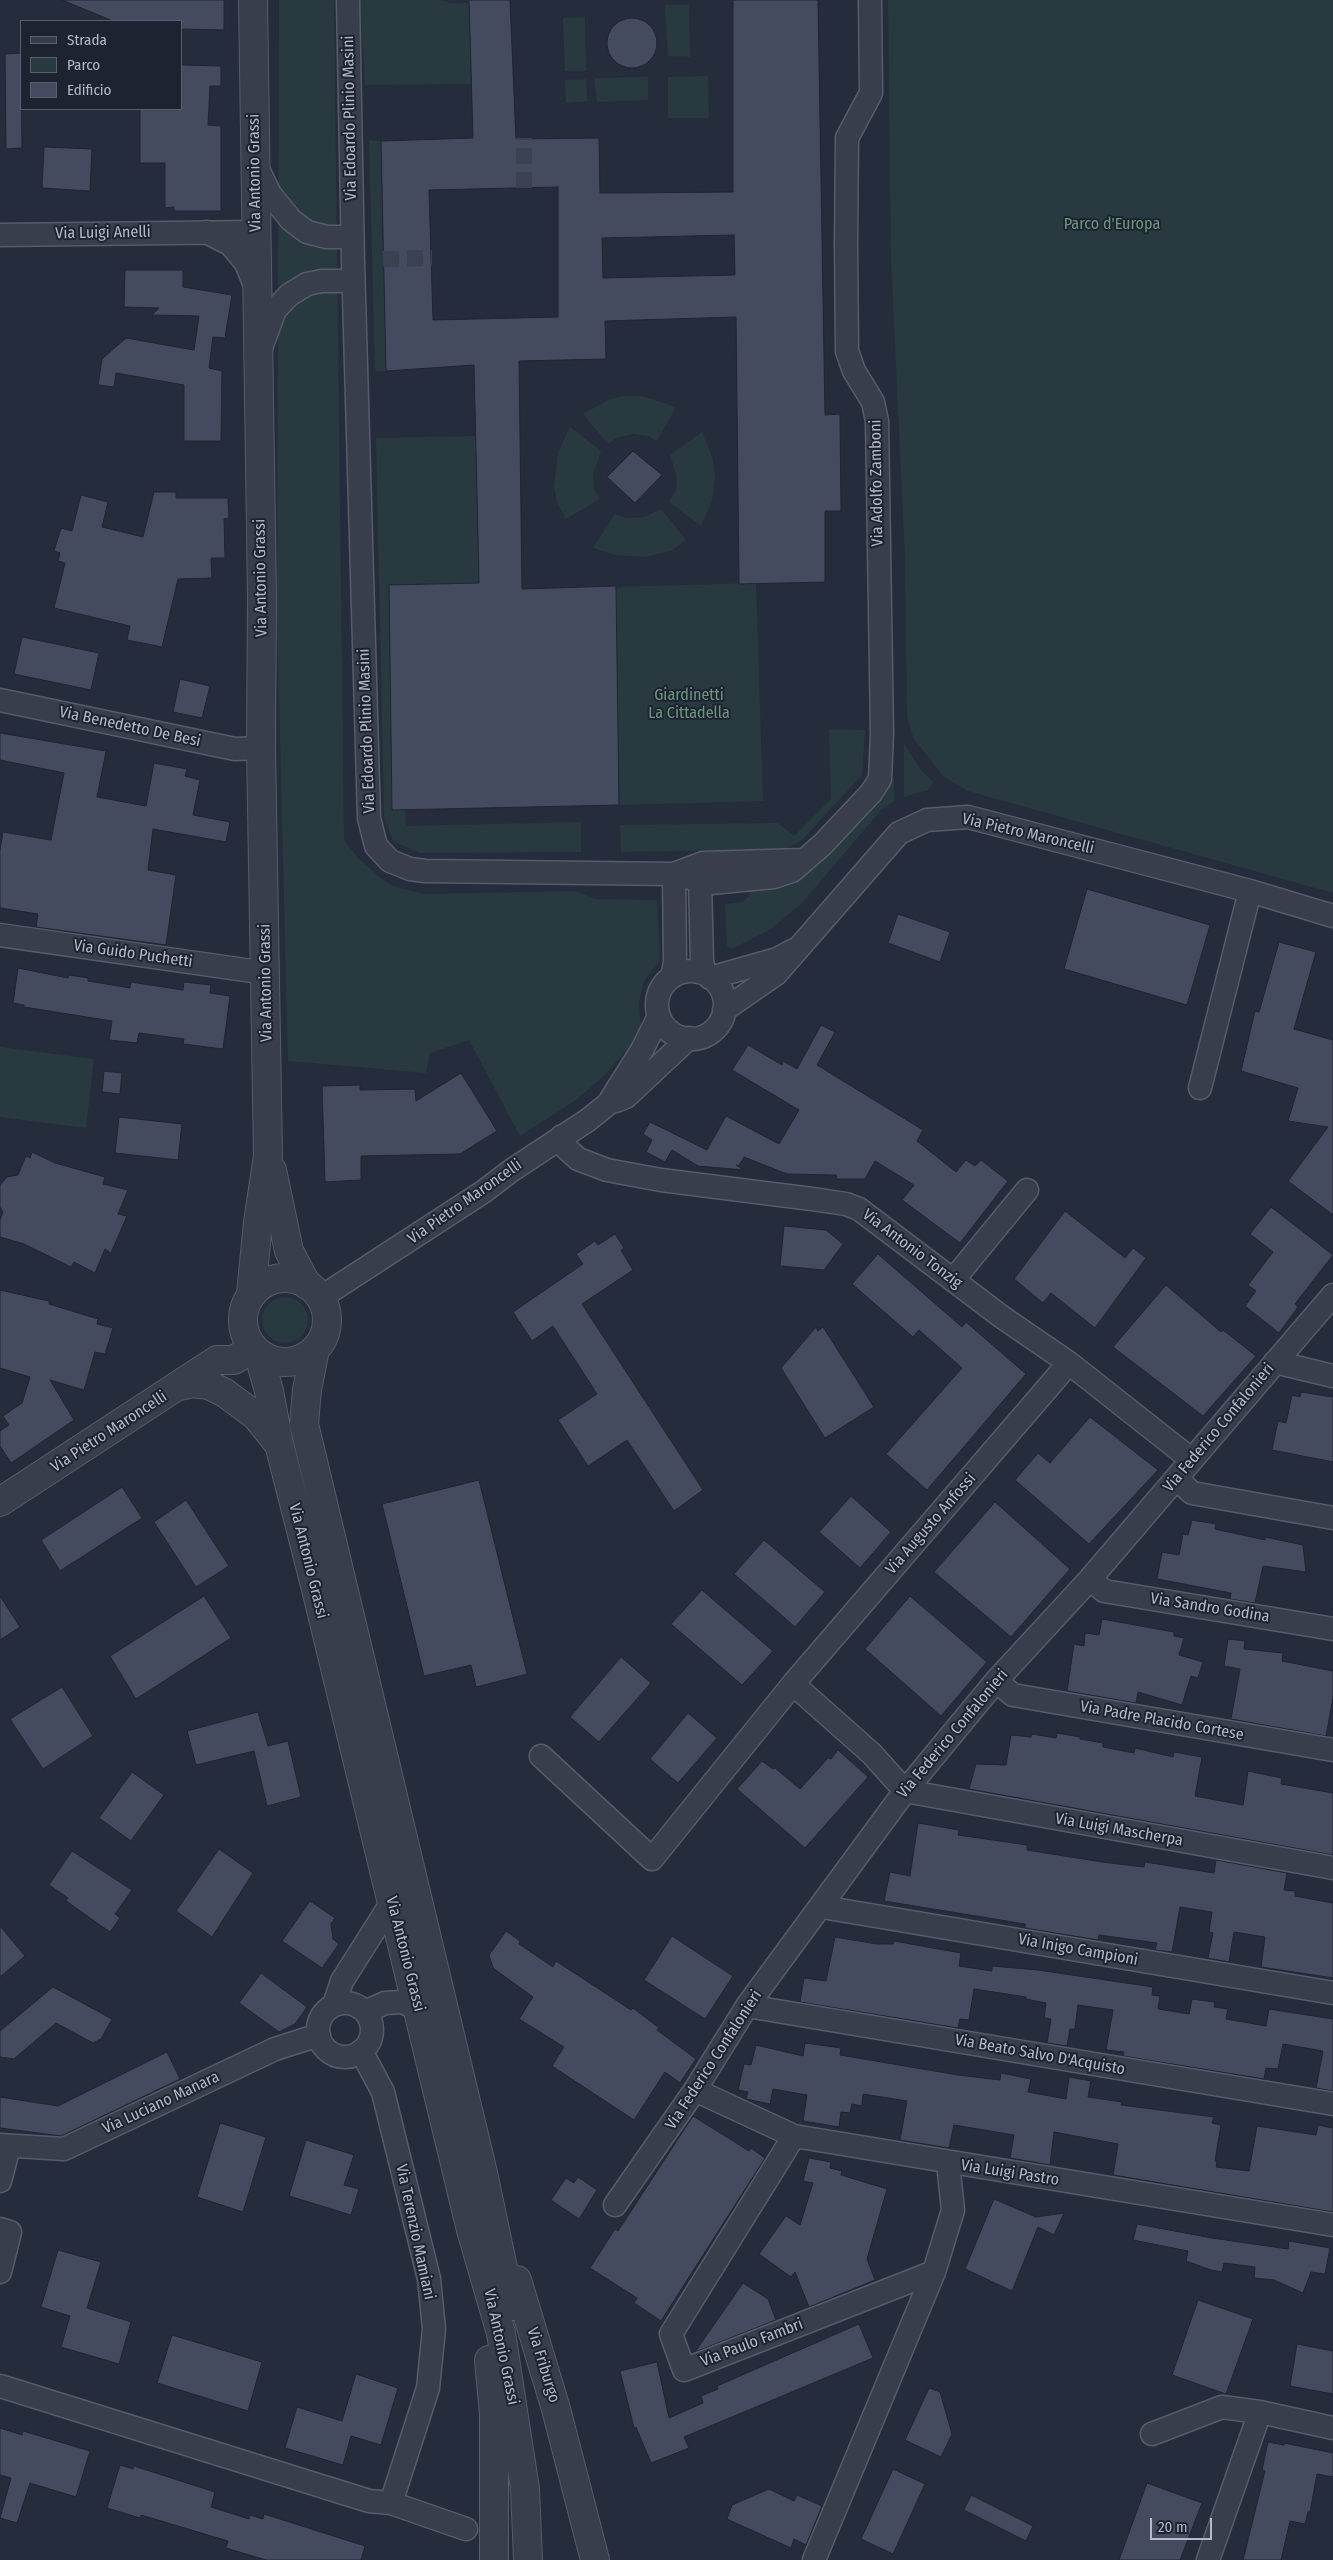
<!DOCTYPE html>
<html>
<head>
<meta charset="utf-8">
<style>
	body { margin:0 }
	#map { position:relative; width:1333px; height:2560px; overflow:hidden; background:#252c3c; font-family:"Fira Sans Condensed",sans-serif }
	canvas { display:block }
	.legend { position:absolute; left:20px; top:20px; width:162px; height:90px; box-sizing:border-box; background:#1e2332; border:1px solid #5a5f6e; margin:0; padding:6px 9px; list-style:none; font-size:15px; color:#b4b9c8 }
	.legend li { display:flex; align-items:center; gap:10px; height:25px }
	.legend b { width:25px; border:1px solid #5a5f6e }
	.scale { position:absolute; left:1150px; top:2518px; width:62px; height:22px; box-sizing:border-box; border:2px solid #b4b9c8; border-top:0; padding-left:6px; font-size:15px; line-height:18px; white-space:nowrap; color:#b4b9c8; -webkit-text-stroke:4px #1e2332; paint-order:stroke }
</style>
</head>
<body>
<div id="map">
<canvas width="1333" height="2560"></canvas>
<ul class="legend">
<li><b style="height:6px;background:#393e4d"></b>Strada</li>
<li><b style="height:14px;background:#283a3f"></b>Parco</li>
<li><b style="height:14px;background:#444b5e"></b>Edificio</li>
</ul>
<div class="scale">20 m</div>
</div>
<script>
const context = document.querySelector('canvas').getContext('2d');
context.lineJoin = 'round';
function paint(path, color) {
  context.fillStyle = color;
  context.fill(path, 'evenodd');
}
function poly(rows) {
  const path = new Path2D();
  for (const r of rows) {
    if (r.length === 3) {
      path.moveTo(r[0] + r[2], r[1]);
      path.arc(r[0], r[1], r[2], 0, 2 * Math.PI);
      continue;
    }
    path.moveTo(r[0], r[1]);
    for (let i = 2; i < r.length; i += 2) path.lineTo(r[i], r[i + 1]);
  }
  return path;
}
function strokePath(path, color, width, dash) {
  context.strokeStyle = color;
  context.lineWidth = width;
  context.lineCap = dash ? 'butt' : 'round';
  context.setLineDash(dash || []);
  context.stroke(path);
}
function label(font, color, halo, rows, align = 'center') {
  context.font = font + ' "Fira Sans Condensed",sans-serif';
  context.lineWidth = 4;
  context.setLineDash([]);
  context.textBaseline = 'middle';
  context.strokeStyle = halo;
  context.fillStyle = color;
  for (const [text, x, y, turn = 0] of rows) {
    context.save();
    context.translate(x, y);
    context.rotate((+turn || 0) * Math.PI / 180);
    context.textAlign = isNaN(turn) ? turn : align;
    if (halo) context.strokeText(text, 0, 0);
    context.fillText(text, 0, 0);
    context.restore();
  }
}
const green = poly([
	[279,0,334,0,344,840,357,857,384,881,396,887,424,894,575,891,595,899,657,900,660,961,644,981,639,1002,641,1028,628,1048,605,1075,576,1100,520,1136,469,1040,430,1053,426,1073,288,1061,277,616],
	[360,0,441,0,450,3,469,3,471,84,365,85],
	[888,0,1333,0,1333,893,968,791,944,777,914,739,907,717,905,558,891,259],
	[665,5,689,5,690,57,668,56],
	[585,17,586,71,565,71,563,18],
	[708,76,709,118,668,118,668,77],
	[648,77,648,100,597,102,594,78],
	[586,79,587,101,566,103,565,80],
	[369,140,381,141,386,371,375,371],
	[625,396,643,396,676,407,657,441,648,436,633,434,616,438,608,444,583,414,610,399],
	[570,427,601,451,593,474,594,489,600,499,566,519,557,502,554,487,558,452],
	[702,432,712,456,715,478,712,501,701,526,669,502,676,490,677,477,670,455],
	[476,436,479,583,389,585,392,810,405,809,406,826,581,822,581,852,420,853,393,841,384,818,376,438],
	[661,509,686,540,671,551,646,557,616,555,593,548,615,514,627,518,645,517],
	[756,583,763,801,619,805,616,587],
	[829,729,865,730,862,775,801,841,785,849,621,852,620,825,778,823,794,836,831,799],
	[904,744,920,769,933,782,928,790,904,797],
	[894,777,894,801,881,810,802,903,771,929,738,946,732,948,727,946,725,904,743,902,749,896,748,886,807,872,828,856,880,802],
	[0,1047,94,1059,86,1128,0,1117],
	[285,1320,23]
]);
const building = poly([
	[62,0,224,0,224,30,181,29,181,21,113,21,62,0],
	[469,0,510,0,516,139,599,138,600,193,623,193,733,192,733,0,818,0,825,415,840,414,841,511,825,511,825,582,739,584,736,317,605,321,606,359,519,361,522,589,616,586,619,805,392,810,389,585,479,583,474,365,386,371,381,141,473,138,469,0],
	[558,187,558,317,433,320,429,190,558,187],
	[734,235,735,275,603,278,602,238,734,235],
	[632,43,25],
	[21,53,22,148,6,149,5,54,21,53],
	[181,65,221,66,221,86,210,86,208,125,221,126,221,211,174,211,174,207,165,208,165,163,140,163,140,109,181,109,181,65],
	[44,147,92,149,90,191,42,188,44,147],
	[125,270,183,270,183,287,232,295,225,338,213,337,209,368,222,371,221,441,184,441,184,385,116,373,114,387,98,385,102,359,126,338,194,350,199,316,152,315,159,308,124,307,125,270],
	[633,451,662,475,635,503,607,477,633,451],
	[154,492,176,492,176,498,228,498,229,518,224,519,225,558,211,558,212,578,178,579,162,647,127,640,130,626,54,608,65,563,58,561,60,553,54,551,61,528,72,531,81,495,108,502,102,527,143,537,154,492],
	[22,637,99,653,91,690,14,674,22,637],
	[180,679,210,686,202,718,173,712,180,679],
	[0,733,106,751,97,797,146,806,154,763,187,769,185,776,200,780,193,815,230,822,226,842,153,829,148,870,176,875,166,945,36,927,38,914,0,908,0,850,3,832,51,840,64,773,0,760,0,733],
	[1087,889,1210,925,1187,1005,1064,969,1087,889],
	[898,914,950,932,940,962,888,943,898,914],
	[1279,942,1316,952,1294,1029,1333,1040,1333,1215,1288,1181,1328,1127,1288,1121,1298,1088,1241,1071,1255,1011,1259,1012,1279,942],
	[18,968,68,978,69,975,88,978,88,981,130,988,131,982,183,990,184,982,211,985,210,993,230,996,223,1049,183,1044,184,1039,139,1033,137,1043,109,1040,112,1021,24,1007,24,1005,13,1003,18,968],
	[821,1025,835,1032,817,1065,923,1130,917,1141,956,1172,966,1160,975,1166,981,1160,1008,1181,960,1243,902,1200,914,1185,875,1161,865,1179,837,1179,836,1175,787,1174,744,1157,739,1166,736,1165,744,1170,698,1166,672,1150,665,1162,646,1152,652,1140,643,1134,650,1122,707,1150,726,1116,779,1144,799,1110,732,1070,748,1045,782,1065,783,1061,797,1069,821,1025],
	[104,1071,122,1073,120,1094,102,1092,104,1071],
	[461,1073,497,1131,460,1154,361,1156,361,1180,325,1182,322,1086,360,1085,360,1090,415,1089,416,1101,461,1073],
	[119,1117,182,1124,178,1160,115,1153,119,1117],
	[32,1152,55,1163,105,1177,103,1184,128,1190,118,1214,127,1216,111,1253,105,1249,95,1273,74,1262,71,1267,24,1244,0,1237,0,1220,3,1212,0,1207,0,1185,7,1177,18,1175,26,1156,30,1158,32,1152],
	[1271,1207,1333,1255,1295,1304,1298,1307,1279,1333,1245,1306,1256,1291,1248,1285,1273,1252,1250,1234,1271,1207],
	[1065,1211,1125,1258,1133,1248,1146,1258,1095,1328,1051,1293,1043,1303,1014,1279,1065,1211],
	[784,1226,826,1230,843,1244,824,1270,780,1266,784,1226],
	[615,1234,624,1248,621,1250,633,1270,582,1304,703,1490,674,1511,627,1440,588,1466,558,1420,597,1394,553,1326,532,1341,513,1312,583,1264,576,1254,595,1241,598,1245,615,1234],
	[878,1254,962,1327,966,1322,1026,1374,927,1490,886,1454,962,1368,919,1330,913,1337,852,1284,878,1254],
	[1166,1285,1221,1332,1223,1330,1256,1356,1203,1416,1113,1347,1166,1285],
	[0,1290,49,1301,49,1304,98,1319,97,1324,113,1328,105,1354,95,1352,84,1390,50,1380,74,1420,11,1463,0,1446,0,1431,9,1425,3,1416,22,1403,30,1377,0,1368,0,1290],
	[816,1327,818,1331,823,1327,874,1407,825,1438,781,1368,816,1327],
	[1301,1392,1333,1397,1333,1462,1272,1450,1278,1421,1286,1423,1292,1395,1300,1397,1301,1392],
	[1090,1417,1158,1470,1089,1544,1015,1480,1038,1453,1050,1463,1090,1417],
	[479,1480,527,1674,476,1687,471,1665,424,1676,382,1504,479,1480],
	[122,1487,142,1518,60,1571,41,1540,122,1487],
	[851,1496,891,1532,860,1568,819,1532,851,1496],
	[186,1500,229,1566,196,1587,154,1522,186,1500],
	[995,1502,1070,1569,1011,1637,934,1572,995,1502],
	[1192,1520,1216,1524,1215,1529,1265,1540,1265,1537,1303,1545,1306,1572,1263,1566,1255,1603,1230,1599,1231,1593,1157,1579,1162,1552,1179,1555,1183,1534,1188,1535,1192,1520],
	[764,1540,825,1592,795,1627,734,1574,764,1540],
	[702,1590,773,1651,742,1685,671,1624,702,1590],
	[0,1596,20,1627,0,1640,0,1596],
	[204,1596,231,1638,136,1699,110,1656,204,1596],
	[910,1596,987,1662,941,1716,865,1649,910,1596],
	[1102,1619,1174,1632,1174,1636,1184,1638,1179,1655,1203,1662,1198,1678,1191,1676,1182,1705,1138,1692,1136,1703,1067,1691,1074,1644,1084,1646,1085,1633,1099,1635,1102,1619],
	[1228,1639,1245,1641,1244,1649,1283,1653,1282,1661,1333,1671,1333,1698,1326,1736,1231,1719,1240,1669,1224,1666,1228,1639],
	[621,1657,651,1683,599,1742,570,1717,621,1657],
	[62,1687,93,1736,43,1769,10,1719,62,1687],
	[258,1712,268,1746,288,1741,301,1797,267,1806,254,1751,196,1765,187,1731,258,1712],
	[688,1713,717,1738,678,1783,650,1759,688,1713],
	[1057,1733,1080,1737,1080,1739,1103,1743,1103,1747,1134,1753,1135,1748,1173,1757,1174,1752,1202,1757,1195,1796,1243,1805,1248,1771,1282,1778,1281,1784,1333,1793,1333,1855,969,1789,976,1764,1006,1765,1011,1735,1031,1737,1032,1734,1056,1738,1057,1733],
	[838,1750,868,1777,805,1848,737,1789,762,1761,773,1769,775,1768,800,1789,828,1758,831,1759,838,1750],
	[132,1772,164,1795,131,1841,99,1818,132,1772],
	[918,1823,959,1830,958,1835,1027,1845,1027,1850,1102,1862,1144,1867,1145,1862,1214,1873,1216,1860,1287,1873,1284,1890,1295,1891,1295,1896,1333,1903,1333,1978,1261,1967,1265,1937,1234,1932,1229,1962,1208,1958,1213,1933,1209,1932,1212,1912,1180,1907,1172,1952,1155,1950,1157,1943,1099,1935,1098,1940,1025,1928,1025,1924,884,1901,890,1872,910,1876,918,1823],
	[219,1849,253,1873,212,1937,176,1911,219,1849],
	[72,1851,132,1890,115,1914,120,1918,110,1932,66,1901,68,1898,49,1885,72,1851],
	[310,1901,335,1918,331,1924,333,1939,339,1944,322,1968,282,1941,310,1901],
	[0,1926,25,1956,0,1977,0,1926],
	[506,1931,520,1941,519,1944,553,1967,556,1961,631,2010,633,2008,659,2028,657,2030,696,2059,680,2083,665,2072,634,2120,552,2066,564,2047,519,2019,533,1997,493,1968,489,1955,506,1931],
	[672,1936,733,1976,705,2019,644,1980,672,1936],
	[835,1937,877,1944,893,1944,894,1941,961,1953,959,1966,992,1971,992,1966,1038,1970,1153,1987,1152,1995,1160,1996,1158,2009,1189,2014,1192,1999,1215,2002,1214,2007,1228,2009,1226,2019,1266,2026,1269,2009,1333,2019,1333,2091,1316,2088,1323,2051,1283,2044,1278,2069,1266,2068,1264,2079,1123,2056,1124,2052,1106,2050,1113,2010,1078,2005,1075,2029,1070,2029,1067,2046,1047,2043,1051,2019,1044,2018,1046,2003,1026,1999,1026,1997,974,1989,969,2020,960,2019,958,2028,800,2002,804,1978,826,1981,835,1937],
	[261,1973,307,2007,295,2024,279,2032,239,2003,261,1973],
	[53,1987,112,2019,101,2039,93,2043,56,2023,14,2059,0,2057,0,2031,53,1987],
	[805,2043,841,2048,840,2055,958,2075,1000,2080,1001,2073,1031,2079,1028,2092,1066,2099,1069,2077,1091,2081,1088,2097,1122,2102,1121,2105,1214,2117,1212,2123,1221,2125,1215,2161,1217,2161,1216,2167,1249,2171,1257,2126,1316,2135,1318,2125,1333,2128,1333,2212,1113,2175,1118,2144,1054,2132,1050,2165,1010,2158,1014,2135,954,2125,949,2148,900,2140,907,2101,863,2094,862,2106,852,2104,850,2113,841,2112,839,2127,803,2121,807,2095,773,2089,770,2104,746,2099,748,2092,738,2090,744,2064,751,2065,756,2045,803,2056,805,2043],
	[167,2052,180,2079,61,2136,0,2128,0,2097,58,2106,167,2052],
	[693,2116,749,2151,751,2148,765,2158,661,2321,634,2303,637,2298,590,2268,615,2229,618,2231,693,2116],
	[220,2123,266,2137,243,2212,197,2197,220,2123],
	[306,2140,354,2155,344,2185,359,2189,351,2215,289,2196,306,2140],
	[809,2158,831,2162,830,2168,842,2171,841,2175,887,2189,867,2259,875,2280,809,2307,795,2272,791,2277,759,2254,786,2216,800,2225,813,2183,803,2181,809,2158],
	[578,2177,597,2190,579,2219,551,2200,566,2178,574,2183,578,2177],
	[994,2199,1036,2217,1064,2213,1054,2235,1038,2227,1012,2291,965,2269,994,2199],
	[1137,2224,1212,2238,1288,2249,1289,2241,1330,2248,1325,2274,1311,2272,1303,2293,1274,2280,1254,2278,1255,2267,1224,2263,1222,2272,1211,2270,1186,2261,1188,2251,1133,2240,1137,2224],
	[58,2250,101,2262,87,2308,131,2322,119,2364,61,2347,70,2316,41,2307,58,2250],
	[743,2283,768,2299,776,2320,695,2352,743,2283],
	[1198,2300,1253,2319,1226,2394,1172,2375,1198,2300],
	[859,2324,873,2358,684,2437,689,2448,651,2463,636,2427,634,2428,620,2371,657,2362,669,2418,703,2403,701,2396,718,2389,717,2386,859,2324],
	[172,2335,262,2362,248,2411,157,2383,172,2335],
	[1297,2344,1333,2351,1333,2394,1290,2386,1297,2344],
	[356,2374,398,2388,381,2445,351,2436,343,2465,285,2448,297,2407,342,2421,356,2374],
	[929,2388,940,2392,952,2434,941,2457,905,2440,929,2388],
	[0,2428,22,2435,23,2431,90,2451,76,2497,30,2483,17,2523,0,2518,11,2478,0,2475,0,2428],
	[1268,2442,1284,2445,1284,2443,1333,2453,1333,2477,1317,2474,1310,2512,1308,2512,1305,2524,1290,2521,1281,2560,1243,2560,1265,2471,1262,2470,1268,2442],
	[120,2465,133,2469,134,2466,215,2492,211,2507,249,2519,250,2515,263,2519,264,2514,365,2546,361,2560,266,2560,226,2548,228,2541,141,2515,140,2518,107,2508,120,2465],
	[893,2469,925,2484,893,2554,861,2539,893,2469],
	[1147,2483,1202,2503,1180,2560,1119,2560,1147,2483],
	[769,2489,794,2501,797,2495,822,2506,806,2545,794,2539,791,2548,727,2519,732,2505,769,2489],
	[971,2495,1033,2526,1026,2541,964,2510,971,2495]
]);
const pedestrianTunnel = poly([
	[524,188,524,138],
	[383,259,432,258]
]);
const minor = poly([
	[348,0,353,261,369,818,376,846,390,861,410,869,425,871,674,874,711,883,774,877,792,871,822,845,871,793,880,779,882,734,877,421,873,402,854,371,847,351,846,244,847,138,871,93,870,0],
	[256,165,270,194,291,220,307,232,327,237,352,237],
	[206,232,230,244,246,263,256,288],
	[0,235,256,232],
	[261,348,275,310,289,295,307,284,322,281,353,281],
	[0,700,235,749,261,748],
	[674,874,703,863,802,860],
	[700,882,702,961,705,974],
	[0,935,266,973],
	[691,1005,34],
	[672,977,675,962,674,874],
	[710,978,777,959,794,950],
	[724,1010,776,974,899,833,927,820,968,817,1250,891,1333,916],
	[1200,1088,1250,891],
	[616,1101,626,1097,689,1038],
	[562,1136,565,1147,578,1159,607,1170,661,1180,812,1199,846,1204,859,1209,1002,1317,1069,1363,1192,1460],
	[954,1279,1027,1190],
	[320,1298,483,1192,512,1170,588,1120,608,1104,642,1050,659,1016],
	[1275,1362,1333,1376],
	[1069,1363,793,1684,872,1754,905,1791,1333,1868],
	[1177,1479,1192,1493,1333,1518],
	[1090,1579,1104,1591,1333,1629],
	[996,1681,1013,1695,1333,1750],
	[541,1756,652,1859,793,1684],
	[822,1907,1333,1993],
	[345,2030,27],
	[334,2005,342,1981,392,1902],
	[747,2006,1333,2104],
	[365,2012,385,2003,402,2002,418,2009],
	[695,2090,794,2136,1333,2225],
	[794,2136,671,2334,684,2370,934,2272],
	[0,2145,64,2149,275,2049,319,2035],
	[0,2181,9,2147],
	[615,2205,695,2090,747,2006,905,1791,996,1681,1090,1579,1333,1295],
	[0,2229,10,2232,0,2272],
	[0,2386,369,2501,391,2503,428,2388,434,2329,429,2279,383,2092,361,2051],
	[1152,2434,1222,2407,1260,2412],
	[391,2503,466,2529],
	[814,2560,934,2272,953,2210,948,2163],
	[1208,2560,1260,2412,1333,2428]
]);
const tertiary = poly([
	[272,1170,289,1251,307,1285],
	[285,1320,42],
	[251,1294,258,1222,268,1156,261,748,262,597,253,0],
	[315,1349,307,1390,304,1424,483,2173,511,2306],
	[258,1352,269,1391,279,1444,316,1589,471,2230,501,2333,525,2489,528,2560],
	[179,1386,193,1383,209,1385,225,1393,256,1416,277,1442],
	[0,1502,217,1360,234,1360,253,1348],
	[517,2280,556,2409,595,2560],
	[489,2360,494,2414,494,2560]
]);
const streetNames = [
	["Via Edoardo Plinio Masini",350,118,-91],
	["Via Antonio Grassi",255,173,-91],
	["Via Luigi Anelli",103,233,-1],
	["Via Adolfo Zamboni",877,483,-91],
	["Via Antonio Grassi",261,578,-91],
	["Via Benedetto De Besi",130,727,12],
	["Via Edoardo Plinio Masini",367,731,-92],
	["Via Pietro Maroncelli",1028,834,13],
	["Via Guido Puchetti",133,954,8],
	["Via Antonio Grassi",266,983,-91],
	["Via Pietro Maroncelli",465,1202,-35],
	["Via Antonio Tonzig",912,1249,37],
	["Via Federico Confalonieri",1219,1428,-50],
	["Via Pietro Maroncelli",109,1432,-33],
	["Via Augusto Anfossi",931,1524,-49],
	["Via Antonio Grassi",308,1561,76],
	["Via Sandro Godina",1210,1608,9],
	["Via Padre Placido Cortese",1162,1721,10],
	["Via Federico Confalonieri",953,1734,-50],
	["Via Luigi Mascherpa",1119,1830,10],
	["Via Inigo Campioni",1078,1950,10],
	["Via Antonio Grassi",405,1954,76],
	["Via Beato Salvo D'Acquisto",1040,2055,10],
	["Via Federico Confalonieri",714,2060,-57],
	["Via Luciano Manara",161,2103,-25],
	["Via Luigi Pastro",1010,2173,9],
	["Via Terenzio Mamiani",415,2232,78],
	["Via Paulo Fambri",752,2343,-21],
	["Via Antonio Grassi",501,2347,78],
	["Via Friburgo",543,2365,73]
];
const parkNames = [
	["Parco d'Europa",1112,225],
	["Giardinetti",689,696],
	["La Cittadella",689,714]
];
paint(green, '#283a3f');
paint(building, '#444b5e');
strokePath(building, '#202534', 1);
strokePath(pedestrianTunnel, '#3a4151', 16, [16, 8]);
strokePath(minor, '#575c6b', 25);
strokePath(tertiary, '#575c6b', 30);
strokePath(minor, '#393e4d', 22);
strokePath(tertiary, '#393e4d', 28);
label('16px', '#b4b9c8', '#1e2332', streetNames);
label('16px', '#6c987c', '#1e2332', parkNames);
</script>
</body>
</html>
